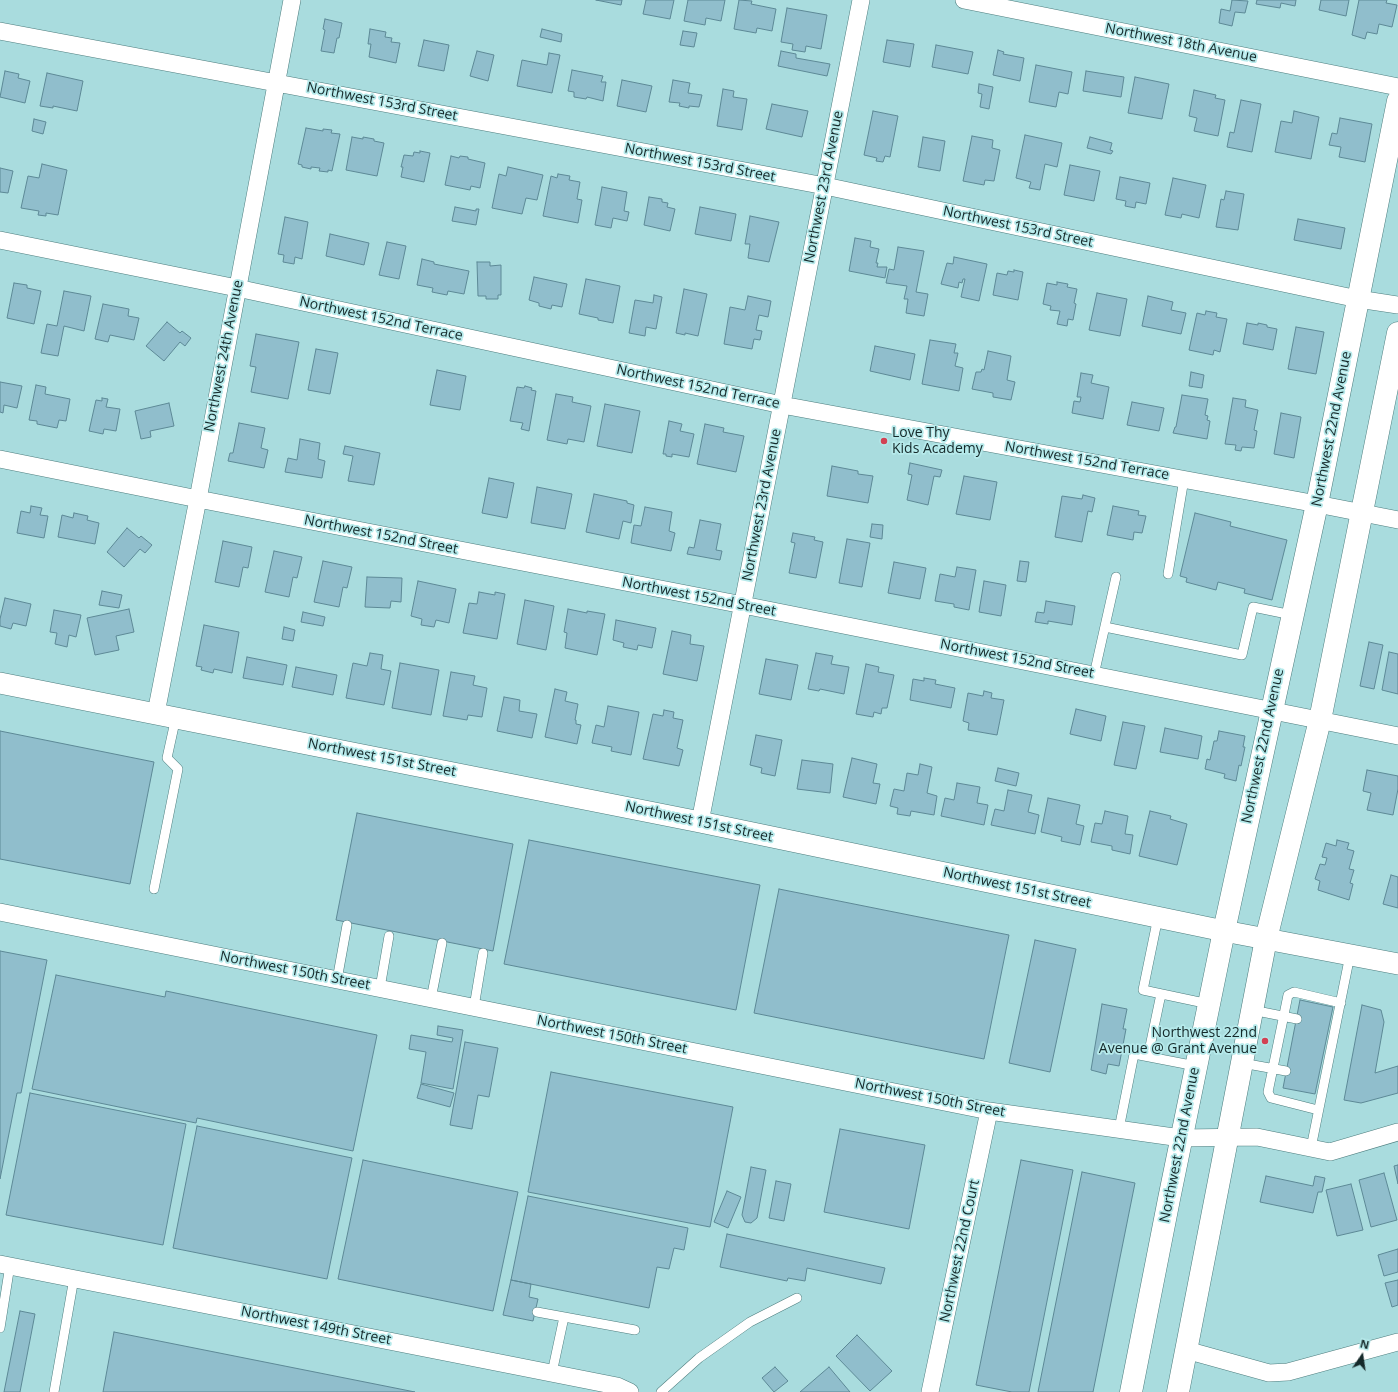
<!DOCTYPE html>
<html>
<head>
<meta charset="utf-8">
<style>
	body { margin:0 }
	#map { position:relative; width:1398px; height:1392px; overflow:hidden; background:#a9dcde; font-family:"Open Sans",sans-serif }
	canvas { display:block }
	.north { position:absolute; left:1342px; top:1336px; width:40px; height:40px; -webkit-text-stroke:3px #b6eaeb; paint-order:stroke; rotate:13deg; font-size:11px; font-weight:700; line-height:16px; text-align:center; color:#15292a }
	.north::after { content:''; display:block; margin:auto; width:14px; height:18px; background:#15292a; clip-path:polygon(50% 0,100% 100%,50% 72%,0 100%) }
</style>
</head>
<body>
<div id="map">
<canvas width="1398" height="1392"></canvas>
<div class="north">N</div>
</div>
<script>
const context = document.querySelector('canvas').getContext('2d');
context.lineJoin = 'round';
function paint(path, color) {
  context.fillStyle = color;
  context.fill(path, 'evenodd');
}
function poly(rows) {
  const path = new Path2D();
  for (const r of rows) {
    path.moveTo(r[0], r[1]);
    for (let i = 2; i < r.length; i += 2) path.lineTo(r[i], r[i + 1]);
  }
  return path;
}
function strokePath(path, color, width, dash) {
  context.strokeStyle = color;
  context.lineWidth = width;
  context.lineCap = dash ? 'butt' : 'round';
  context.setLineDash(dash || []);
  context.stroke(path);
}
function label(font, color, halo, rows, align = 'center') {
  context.font = font + ' "Open Sans",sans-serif';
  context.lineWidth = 3.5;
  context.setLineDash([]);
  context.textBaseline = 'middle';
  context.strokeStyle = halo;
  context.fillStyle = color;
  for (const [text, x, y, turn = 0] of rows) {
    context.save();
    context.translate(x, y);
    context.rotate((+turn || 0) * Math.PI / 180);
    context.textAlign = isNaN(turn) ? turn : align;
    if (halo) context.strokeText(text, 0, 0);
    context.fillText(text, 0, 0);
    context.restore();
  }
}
const building = poly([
	[596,0,622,0,621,5,596,0],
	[646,0,674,0,670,19,643,14,646,0],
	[688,0,725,0,721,21,706,18,705,25,684,21,688,0],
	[739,0,752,1,751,4,776,9,772,31,757,28,756,33,734,29,739,0],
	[1232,0,1248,1,1245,13,1235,12,1232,26,1219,23,1221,9,1230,11,1232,0],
	[1257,0,1296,0,1295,6,1281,3,1280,8,1256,4,1257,0],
	[1321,0,1349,0,1346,16,1319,10,1321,0],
	[1359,0,1387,0,1386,3,1397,5,1392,27,1379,24,1377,34,1367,32,1365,39,1352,35,1359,0],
	[787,8,827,15,821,49,806,46,805,52,792,50,793,44,781,42,787,8],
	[325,19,342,23,339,38,337,38,334,53,321,51,325,30,323,29,325,19],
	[370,29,386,32,385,37,392,38,391,42,400,43,396,63,369,57,371,44,368,44,370,29],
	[542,29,562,34,561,42,540,37,542,29],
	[683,31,697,33,694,47,680,45,683,31],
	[424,40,449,45,444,71,418,66,424,40],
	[887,40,914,44,910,67,883,62,887,40],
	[936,45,973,52,968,74,932,67,936,45],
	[998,50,1004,52,1003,54,1024,58,1020,81,993,75,998,50],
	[477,51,494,55,488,81,470,76,477,51],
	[781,51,796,54,796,58,830,64,827,76,778,66,781,51],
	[549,53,560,55,552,93,517,86,522,60,547,65,549,53],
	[1036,65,1072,72,1068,94,1059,92,1056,107,1029,102,1036,65],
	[572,70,603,76,601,82,606,82,603,101,587,97,586,99,574,97,574,92,568,91,572,70],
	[5,71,19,74,18,78,30,81,25,103,0,97,5,71],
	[1086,71,1124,77,1121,97,1083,91,1086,71],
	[47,73,83,81,77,111,53,106,53,108,40,106,47,73],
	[1135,77,1169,84,1162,119,1128,113,1135,77],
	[622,80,652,86,646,112,617,106,622,80],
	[673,80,690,83,688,93,702,95,699,107,689,106,689,108,679,106,680,103,669,102,673,80],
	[979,84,993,87,989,109,980,107,982,94,978,93,979,84],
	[723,89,734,91,733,97,747,99,742,130,717,126,723,89],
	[1194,90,1216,95,1215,98,1225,100,1218,136,1194,131,1197,118,1189,116,1194,90],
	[1241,100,1261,104,1252,152,1227,147,1230,132,1234,133,1241,100],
	[772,104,808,111,802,137,766,129,772,104],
	[873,111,898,116,890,157,885,156,883,162,876,161,877,158,864,155,873,111],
	[1294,111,1319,117,1311,159,1275,152,1281,121,1292,123,1294,111],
	[1340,118,1372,124,1365,162,1339,157,1341,147,1329,145,1332,133,1337,134,1340,118],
	[34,119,46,122,43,134,32,131,34,119],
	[306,128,323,131,323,129,332,130,331,133,340,134,332,171,328,170,328,172,319,171,320,168,311,167,311,169,302,167,302,165,298,164,306,128],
	[1025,135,1062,143,1057,167,1045,164,1040,190,1029,188,1031,182,1016,178,1025,135],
	[972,136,993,140,992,148,1000,150,994,181,985,180,984,185,963,181,972,136],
	[352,137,363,139,363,137,374,139,374,141,384,143,377,176,346,170,352,137],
	[923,137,945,141,940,171,918,167,923,137],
	[1090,137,1112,143,1110,150,1113,151,1111,154,1087,148,1090,137],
	[420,151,430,153,424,182,401,177,403,167,401,167,404,155,413,156,414,152,420,153,420,151],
	[451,156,459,158,460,156,468,157,468,159,485,163,480,188,471,186,470,190,445,185,451,156],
	[42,164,67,170,58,215,46,213,46,216,38,215,39,211,21,208,28,176,39,178,42,164],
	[1070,165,1100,171,1094,201,1064,195,1070,165],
	[508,167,543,175,537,200,526,198,522,214,492,208,499,174,506,176,508,167],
	[0,168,13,171,8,193,0,192,0,168],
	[558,174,570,176,569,180,580,182,577,199,582,200,578,223,543,216,551,176,557,178,558,174],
	[1120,177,1150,183,1146,204,1136,202,1135,208,1125,206,1126,201,1116,199,1120,177],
	[1173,178,1206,185,1199,218,1182,214,1181,218,1165,215,1173,178],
	[602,187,627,192,624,211,629,212,627,221,613,218,611,228,595,225,602,187],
	[1226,191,1244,194,1238,230,1216,227,1221,199,1224,200,1226,191],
	[649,197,662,199,662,202,668,203,667,207,675,209,670,231,644,225,649,197],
	[455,207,476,211,476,209,479,209,476,225,452,221,455,207],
	[700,207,736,214,731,241,695,234,700,207],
	[750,216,779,222,769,262,748,258,750,244,745,244,750,216],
	[285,217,308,222,302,259,295,257,294,264,283,262,284,255,278,254,285,217],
	[1298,219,1345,228,1341,249,1294,240,1298,219],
	[330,234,369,243,364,265,326,256,330,234],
	[855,238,871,241,870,247,879,249,876,263,878,263,877,267,887,267,885,278,849,271,855,238],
	[387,242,406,246,399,279,379,275,387,242],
	[898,247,924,251,916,292,928,294,924,316,906,313,908,299,904,299,907,286,886,283,889,269,894,270,898,247],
	[954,257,987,264,979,301,961,297,965,279,963,279,962,283,959,282,958,288,941,284,947,263,953,264,954,257],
	[422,259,434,262,434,264,469,271,464,294,448,291,447,295,432,292,433,288,417,285,422,259],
	[477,262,490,262,490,266,501,265,501,295,498,295,498,299,486,299,486,296,478,296,477,262],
	[1014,270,1023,272,1018,300,993,295,997,273,1007,275,1008,271,1014,272,1014,270],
	[534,277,567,284,562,307,552,305,551,309,539,306,539,303,529,300,534,277],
	[586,279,620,286,613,323,598,320,598,318,579,314,586,279],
	[1057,282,1068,284,1067,287,1077,289,1074,303,1076,304,1073,320,1068,319,1067,326,1057,324,1060,311,1050,310,1051,306,1043,304,1047,283,1057,285,1057,282],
	[14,283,27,285,27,288,41,291,34,324,7,318,14,283],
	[684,289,707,294,698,336,685,333,685,335,676,333,684,289],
	[64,291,91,296,84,331,64,326,58,356,41,353,47,324,57,326,64,291],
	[1097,293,1127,299,1120,336,1089,330,1097,293],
	[654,295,662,297,656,329,646,327,645,336,629,333,635,300,653,303,654,295],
	[748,296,771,301,768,317,759,315,756,330,762,331,760,340,754,339,752,349,724,344,730,307,745,310,748,296],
	[1148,296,1173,302,1171,310,1186,313,1181,334,1142,326,1148,296],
	[103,304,129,309,128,316,139,318,134,340,110,335,108,342,95,339,103,304],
	[1206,311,1217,313,1216,317,1227,319,1220,352,1214,350,1213,355,1189,350,1197,313,1205,315,1206,311],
	[167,322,180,333,182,331,191,338,185,346,180,342,164,361,146,346,167,322],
	[1247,323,1258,325,1258,323,1267,325,1267,327,1277,329,1273,350,1243,344,1247,323],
	[1296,327,1324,332,1316,374,1288,369,1296,327],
	[256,334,299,342,288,399,251,392,256,367,250,366,256,334],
	[930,340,956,344,954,353,958,353,955,366,963,368,959,391,922,384,930,340],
	[875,346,915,354,910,380,870,371,875,346],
	[316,349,338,353,330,394,308,390,316,349],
	[988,351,1011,356,1007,380,1015,382,1011,400,993,397,993,393,972,389,976,372,981,372,982,369,984,370,988,351],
	[437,370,466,376,460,410,430,405,437,370],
	[1191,372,1204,375,1202,388,1189,386,1191,372],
	[1081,373,1093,375,1091,383,1109,387,1103,419,1072,413,1074,401,1080,402,1081,397,1077,397,1081,373],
	[0,382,22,386,17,408,4,405,3,413,0,412,0,382],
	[36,385,46,387,45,394,70,399,66,421,59,420,57,428,37,424,37,421,29,420,36,385],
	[525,386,532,388,531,390,536,391,529,431,521,429,523,423,510,421,517,387,524,388,525,386],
	[556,394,573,397,572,402,591,406,584,442,568,439,567,444,547,440,556,394],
	[1182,395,1208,399,1205,415,1208,416,1207,420,1210,421,1207,439,1173,433,1175,427,1176,427,1182,395],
	[102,398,108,399,106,407,120,409,116,431,104,429,103,434,89,431,96,400,102,401,102,398],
	[1233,398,1246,400,1245,407,1258,410,1254,430,1257,431,1254,448,1242,447,1241,451,1235,450,1236,445,1225,444,1233,398],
	[1132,402,1164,408,1159,431,1127,425,1132,402],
	[169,403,174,426,150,431,151,437,141,439,135,411,169,403],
	[605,404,640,411,632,453,597,446,605,404],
	[1281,413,1301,417,1294,458,1274,454,1281,413],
	[669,421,682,424,680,431,694,434,689,457,672,454,672,457,666,456,666,454,663,454,669,421],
	[239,423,265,428,261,448,268,450,264,468,228,461,230,453,233,453,239,423],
	[705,424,724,428,723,432,744,436,736,472,697,464,705,424],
	[300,439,320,443,318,459,325,461,322,478,285,472,288,458,297,460,300,439],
	[345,446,380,453,374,485,348,481,353,456,343,454,345,446],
	[910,463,942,470,940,477,934,476,928,505,907,500,912,475,908,474,910,463],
	[832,466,858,471,858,474,873,476,868,503,827,496,832,466],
	[964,476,997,482,990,520,956,514,964,476],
	[489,478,514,483,507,518,482,513,489,478],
	[537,487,572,494,565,529,531,523,537,487],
	[594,494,627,501,627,503,634,505,631,523,623,521,619,539,586,532,594,494],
	[1083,495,1095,498,1092,512,1088,511,1082,542,1055,537,1062,496,1082,499,1083,495],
	[31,506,42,508,40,515,48,516,44,538,17,533,21,511,30,513,31,506],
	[1113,506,1139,511,1138,515,1146,516,1142,533,1134,532,1133,540,1107,535,1113,506],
	[645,507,672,512,669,531,675,533,671,551,631,543,634,525,641,526,645,507],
	[74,513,88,516,87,520,99,523,95,544,58,537,62,515,73,518,74,513],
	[1195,513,1231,522,1230,526,1287,540,1272,600,1244,593,1245,589,1218,582,1216,590,1186,582,1187,578,1180,576,1195,513],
	[700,520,721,524,716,550,722,551,720,560,687,554,689,547,694,548,700,520],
	[872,524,883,525,882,539,870,537,872,524],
	[127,528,139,538,141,536,152,545,145,553,140,549,124,567,107,552,127,528],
	[793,533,815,537,814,540,823,542,816,578,789,573,795,543,791,542,793,533],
	[847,539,870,543,862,587,839,583,847,539],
	[223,541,252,547,248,568,243,567,239,587,215,582,223,541],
	[274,551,302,557,297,578,293,577,289,597,265,592,274,551],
	[323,561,352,567,347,588,343,587,339,607,314,602,323,561],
	[1020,561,1029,562,1026,582,1017,581,1020,561],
	[894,562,926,568,920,599,888,593,894,562],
	[957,567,976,570,969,610,954,607,954,604,935,601,940,574,955,577,957,567],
	[367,577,402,578,401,602,391,601,390,608,365,607,367,577],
	[418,581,456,589,449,623,436,620,434,627,421,625,422,619,411,616,418,581],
	[984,581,1006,585,1001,616,979,612,984,581],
	[102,591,122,595,119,608,99,605,102,591],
	[479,592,495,595,495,592,505,594,497,639,463,633,469,603,477,604,479,592],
	[5,598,31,604,26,626,13,623,11,629,0,626,0,619,5,598],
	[525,600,554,606,546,650,517,644,525,600],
	[1046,601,1075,606,1072,625,1048,621,1048,624,1035,622,1037,612,1044,613,1046,601],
	[129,609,134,632,116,636,119,650,95,655,87,618,129,609],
	[568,609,587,613,587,611,605,614,597,655,565,648,567,633,564,632,568,609],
	[54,610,81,615,76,637,69,635,67,647,55,644,57,633,50,632,54,610],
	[303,612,325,617,323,626,301,622,303,612],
	[616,620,656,628,652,648,638,645,637,650,623,647,624,643,613,640,616,620],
	[204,625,239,632,232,673,214,669,213,673,201,670,202,667,196,666,204,625],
	[284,627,295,630,293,641,282,639,284,627],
	[672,631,691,635,690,644,704,646,697,681,663,674,672,631],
	[1369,642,1383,645,1374,689,1360,686,1369,642],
	[1389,652,1398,654,1398,694,1382,690,1389,652],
	[370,653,383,655,381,669,391,671,384,705,346,698,353,663,367,666,370,653],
	[816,653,833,656,831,664,849,667,844,694,820,689,819,691,808,689,816,653],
	[247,657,287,665,283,685,243,678,247,657],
	[766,659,798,665,791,700,759,694,766,659],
	[400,663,439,670,431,715,392,708,400,663],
	[866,664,879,667,878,672,894,675,887,708,882,708,881,714,874,712,873,717,856,714,866,664],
	[296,667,337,675,333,695,292,687,296,667],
	[451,672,475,676,473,685,487,688,482,717,468,715,467,720,443,716,451,672],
	[924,678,936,680,935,684,955,688,951,708,910,700,913,679,924,681,924,678],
	[555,689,567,692,565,701,578,704,575,720,576,720,576,724,581,725,577,744,545,737,555,689],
	[984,691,992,693,991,698,1004,700,997,735,968,730,969,723,963,721,968,693,983,696,984,691],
	[504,697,520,700,519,711,537,714,532,738,497,731,504,697],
	[608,706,639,712,631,755,611,751,612,747,592,743,596,725,604,727,608,706],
	[1076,709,1106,716,1101,741,1070,734,1076,709],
	[664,710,674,712,673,718,683,720,677,748,683,750,679,766,643,759,653,714,663,716,664,710],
	[1123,722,1145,726,1136,769,1114,765,1123,722],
	[1165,728,1202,736,1198,759,1160,752,1165,728],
	[0,731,154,762,130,884,0,859,0,731],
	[1219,731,1245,736,1243,747,1245,747,1241,766,1239,765,1236,781,1224,778,1225,774,1205,769,1207,759,1210,760,1214,741,1217,741,1219,731],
	[756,735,782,740,775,776,761,773,762,768,750,765,756,735],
	[852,758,877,764,873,783,880,784,876,804,843,797,852,758],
	[802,760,833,764,830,793,797,789,802,760],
	[920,764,932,767,927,793,937,796,934,815,911,811,910,816,897,814,898,808,890,806,894,789,904,791,907,773,918,775,920,764],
	[998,768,1019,773,1016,786,995,781,998,768],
	[1367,770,1398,776,1398,789,1393,815,1367,810,1371,793,1363,791,1367,770],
	[957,783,980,787,977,803,988,805,984,825,941,816,945,798,954,800,957,783],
	[1008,790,1032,795,1028,812,1039,815,1035,834,991,825,995,809,1004,811,1008,790],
	[1048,798,1080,805,1076,824,1084,826,1080,845,1061,841,1062,837,1041,832,1048,798],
	[1105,811,1128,816,1125,834,1133,835,1130,854,1112,850,1112,846,1091,842,1095,823,1102,824,1105,811],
	[1150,811,1171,816,1170,819,1187,824,1177,865,1139,856,1150,811],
	[357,813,513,844,493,951,336,920,357,813],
	[529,840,760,885,736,1010,504,964,529,840],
	[1337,840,1349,843,1347,849,1354,851,1349,869,1354,870,1350,883,1353,884,1349,900,1318,890,1320,881,1315,879,1320,864,1325,865,1327,858,1322,857,1326,843,1336,846,1337,840],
	[1391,875,1398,877,1398,908,1383,904,1391,875],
	[779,889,1009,935,984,1059,754,1013,779,889],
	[1035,940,1076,949,1050,1072,1009,1063,1035,940],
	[0,951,47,960,21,1093,17,1093,0,1179,0,951],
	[56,975,165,997,166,991,377,1035,353,1151,197,1118,196,1123,32,1089,56,975],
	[1300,1000,1333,1007,1315,1094,1283,1088,1300,1000],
	[1102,1004,1127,1009,1123,1029,1126,1029,1119,1066,1108,1064,1106,1074,1091,1070,1102,1004],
	[1362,1005,1381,1010,1384,1022,1375,1073,1398,1066,1398,1093,1361,1103,1344,1100,1362,1005],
	[438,1026,463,1030,453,1089,421,1083,426,1052,409,1049,411,1035,452,1042,453,1038,437,1035,438,1026],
	[465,1042,498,1048,489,1097,478,1095,472,1129,450,1125,465,1042],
	[551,1072,733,1107,710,1227,528,1192,551,1072],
	[421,1084,454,1093,450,1107,417,1098,421,1084],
	[30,1093,186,1124,163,1245,6,1215,30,1093],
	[197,1126,352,1158,327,1279,173,1248,197,1126],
	[840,1129,925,1145,909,1229,824,1212,840,1129],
	[363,1160,518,1192,493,1311,338,1279,363,1160],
	[1021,1160,1073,1170,1029,1392,1012,1392,976,1385,1021,1160],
	[1398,1165,1398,1184,1394,1166,1398,1165],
	[751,1167,766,1170,757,1218,751,1223,745,1222,742,1215,751,1167],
	[1082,1172,1135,1183,1093,1392,1038,1392,1082,1172],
	[1384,1173,1397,1220,1371,1227,1359,1180,1384,1173],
	[1266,1176,1313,1186,1315,1176,1325,1178,1322,1192,1318,1192,1313,1213,1260,1202,1266,1176],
	[776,1181,791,1184,784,1221,769,1218,776,1181],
	[1351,1184,1363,1230,1337,1236,1326,1190,1351,1184],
	[727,1191,741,1197,728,1228,714,1222,727,1191],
	[528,1196,688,1228,684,1250,674,1248,669,1269,657,1267,649,1308,511,1280,528,1196],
	[727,1234,885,1268,881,1284,807,1268,805,1281,788,1278,787,1281,720,1267,727,1234],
	[1398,1249,1398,1272,1384,1276,1378,1255,1398,1249],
	[511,1280,531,1284,529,1297,538,1299,533,1321,503,1315,511,1280],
	[1398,1280,1398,1305,1392,1307,1385,1283,1398,1280],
	[20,1311,35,1314,20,1392,4,1392,20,1311],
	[114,1332,415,1392,103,1392,114,1332],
	[857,1335,892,1371,870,1391,836,1356,857,1335],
	[775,1367,788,1381,774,1392,762,1378,775,1367],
	[829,1367,850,1392,800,1392,829,1367]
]);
const service = poly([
	[1168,574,1184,479],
	[1105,627,1242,655,1253,607,1292,615],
	[1094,675,1116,577],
	[154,889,178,769,167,758,176,717],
	[1158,917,1143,990,1209,1004],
	[337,980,347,925],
	[380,988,389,936],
	[431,999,442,943],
	[474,1007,483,953],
	[1252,1010,1297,1019],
	[1148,1056,1161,994],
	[1242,1063,1286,1071],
	[1318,1110,1271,1098,1268,1092,1287,1000,1288,995,1294,992,1341,1003],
	[1119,1129,1134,1054,1196,1066],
	[1311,1148,1350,955],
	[537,1312,635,1330],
	[0,1328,10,1265],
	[552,1373,564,1317],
	[54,1392,74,1278],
	[661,1392,699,1358,750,1322,797,1298]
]);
const minor = poly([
	[964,0,1398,87],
	[0,31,825,186,1358,299,1398,305],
	[0,240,237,288,782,405,1317,504,1398,520],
	[0,459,198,499,743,605,1398,736],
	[156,713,198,499,292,0],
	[700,822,861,0],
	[0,912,989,1111,1181,1138,1257,1137,1330,1152,1398,1132],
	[0,1264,617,1386,630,1392],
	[1186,1350,1269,1373,1288,1372,1398,1342],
	[930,1392,989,1111]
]);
const tertiary = poly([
	[0,683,700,822,1224,931,1398,964]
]);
const secondary = poly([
	[1131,1392,1169,1199,1224,931,1317,504,1398,101],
	[1178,1392,1266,939,1320,720,1398,333]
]);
const markers = [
	[884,441,4,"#d24153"],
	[1265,1041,4,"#d24153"]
];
const streetNames = [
	["Northwest 18th Avenue",1181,43,11],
	["Northwest 153rd Street",382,102,11],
	["Northwest 153rd Street",700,163,11],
	["Northwest 23rd Avenue",824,187,-79],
	["Northwest 153rd Street",1018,227,12],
	["Northwest 152nd Terrace",381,319,12],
	["Northwest 24th Avenue",224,356,-79],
	["Northwest 152nd Terrace",698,387,12],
	["Northwest 22nd Avenue",1332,429,-79],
	["Northwest 152nd Terrace",1087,461,10],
	["Northwest 23rd Avenue",762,505,-79],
	["Northwest 152nd Street",381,535,11],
	["Northwest 152nd Street",699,597,11],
	["Northwest 152nd Street",1017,659,11],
	["Northwest 22nd Avenue",1263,746,-78],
	["Northwest 151st Street",382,758,11],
	["Northwest 151st Street",699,822,12],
	["Northwest 151st Street",1017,888,12],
	["Northwest 150th Street",295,971,11],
	["Northwest 150th Street",612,1035,11],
	["Northwest 150th Street",930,1098,11],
	["Northwest 22nd Avenue",1180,1145,-79],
	["Northwest 22nd Court",960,1251,-78],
	["Northwest 149th Street",316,1326,11]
];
const poiNames = [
	["Love Thy",892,433],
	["Kids Academy",892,449],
	["Northwest 22nd",1257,1033,"right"],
	["Avenue @ Grant Avenue",1257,1049,"right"]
];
paint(building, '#90becc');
strokePath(building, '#5d8996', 1);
strokePath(service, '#4d7d7e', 10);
strokePath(minor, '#4d7d7e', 18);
strokePath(tertiary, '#4d7d7e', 22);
strokePath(secondary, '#4d7d7e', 23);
strokePath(service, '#fff', 9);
strokePath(minor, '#fff', 17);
strokePath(tertiary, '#fff', 21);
strokePath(secondary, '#fff', 22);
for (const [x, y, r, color] of markers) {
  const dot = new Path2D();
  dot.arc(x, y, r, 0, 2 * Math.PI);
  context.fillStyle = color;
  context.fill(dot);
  strokePath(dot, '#b6eaeb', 1.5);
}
label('14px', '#15292a', '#b6eaeb', streetNames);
label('14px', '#15292a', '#b6eaeb', poiNames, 'left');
</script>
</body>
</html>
